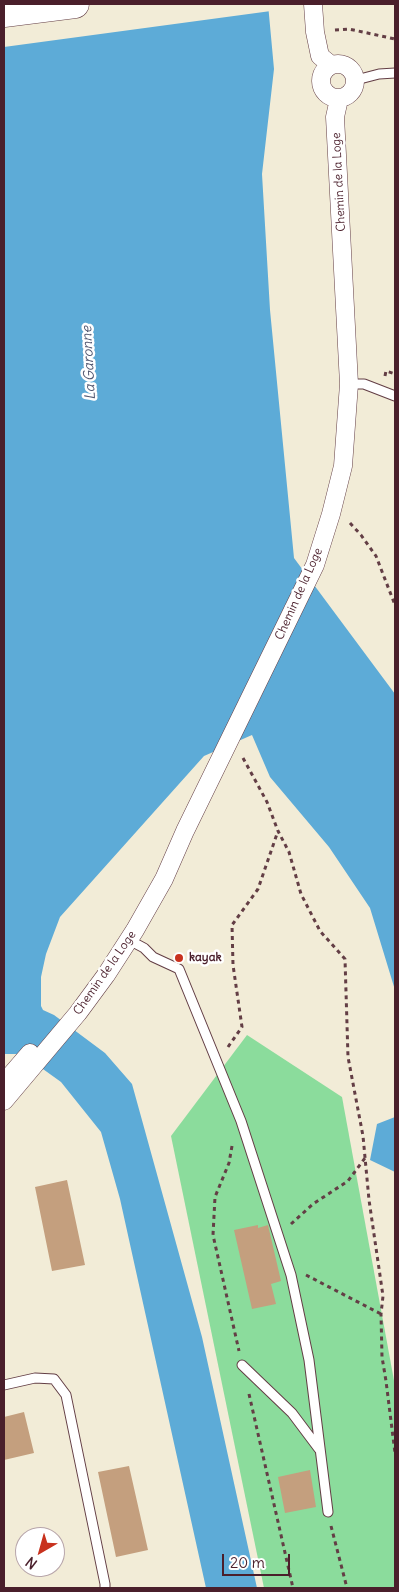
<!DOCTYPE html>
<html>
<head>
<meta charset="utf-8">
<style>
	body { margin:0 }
	#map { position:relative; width:399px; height:1592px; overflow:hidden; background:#f2ecd7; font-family:Delius,sans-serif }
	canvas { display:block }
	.frame { position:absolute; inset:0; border:5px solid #4a1f2b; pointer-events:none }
	.north { position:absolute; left:15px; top:1527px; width:50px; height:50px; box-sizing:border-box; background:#fff; border:1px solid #b7a5aa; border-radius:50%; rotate:218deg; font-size:14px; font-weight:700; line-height:20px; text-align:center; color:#4a1f2b }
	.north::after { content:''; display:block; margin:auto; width:18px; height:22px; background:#c8321e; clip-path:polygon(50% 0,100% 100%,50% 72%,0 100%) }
	.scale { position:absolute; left:222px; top:1554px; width:68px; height:22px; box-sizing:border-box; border:2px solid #4a1f2b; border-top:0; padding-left:6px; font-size:15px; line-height:18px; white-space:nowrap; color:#4a1f2b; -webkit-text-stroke:4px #fff; paint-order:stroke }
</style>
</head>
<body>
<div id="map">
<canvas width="399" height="1592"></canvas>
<div class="frame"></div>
<div class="north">N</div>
<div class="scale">20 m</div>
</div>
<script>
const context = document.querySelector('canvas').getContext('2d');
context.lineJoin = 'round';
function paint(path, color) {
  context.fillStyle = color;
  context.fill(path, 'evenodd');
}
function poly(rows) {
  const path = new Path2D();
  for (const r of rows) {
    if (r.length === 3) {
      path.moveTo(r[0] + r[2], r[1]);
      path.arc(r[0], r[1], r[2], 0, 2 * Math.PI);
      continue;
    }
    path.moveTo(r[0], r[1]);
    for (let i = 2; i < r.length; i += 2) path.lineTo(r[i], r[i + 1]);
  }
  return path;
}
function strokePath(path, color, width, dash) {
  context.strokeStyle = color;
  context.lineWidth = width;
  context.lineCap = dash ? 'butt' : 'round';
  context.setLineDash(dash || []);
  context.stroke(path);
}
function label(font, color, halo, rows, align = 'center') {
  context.font = font + ' Delius,sans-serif';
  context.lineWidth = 5;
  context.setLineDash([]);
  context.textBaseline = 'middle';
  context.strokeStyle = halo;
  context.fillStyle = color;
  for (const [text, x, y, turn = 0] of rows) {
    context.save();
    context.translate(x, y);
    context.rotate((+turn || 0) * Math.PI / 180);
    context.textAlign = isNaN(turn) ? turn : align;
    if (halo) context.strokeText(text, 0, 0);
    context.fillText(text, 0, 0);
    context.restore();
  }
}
const green = poly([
	[247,1035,342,1097,395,1386,395,1588,264,1588,171,1136]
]);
const water = poly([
	[4,4,268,4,274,69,262,174,270,310,294,558,395,694,395,990,370,908,329,847,270,777,252,735,204,756,60,917,46,954,41,977,41,1006,43,1010,54,1015,105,1053,132,1084,202,1337,257,1588,206,1588,120,1199,101,1132,61,1082,22,1054,4,1054],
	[395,1117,395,1172,370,1160,377,1124]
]);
const pier = poly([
	[4,4,270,4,271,11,4,47]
]);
const building = poly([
	[67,1180,85,1265,52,1271,35,1187],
	[258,1225,258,1228,268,1225,281,1281,271,1284,276,1304,252,1309,234,1230],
	[24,1412,34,1453,4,1460,4,1417],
	[129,1466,148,1550,116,1557,98,1472],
	[310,1470,316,1507,285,1513,278,1477]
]);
const path = poly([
	[335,30,349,29,395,39],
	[385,376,386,371,395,374],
	[350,523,361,535,376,556,395,605],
	[243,758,267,802,278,831,289,852,301,894,320,931,345,959,348,1057,363,1136,369,1200,383,1296,381,1314,382,1357,386,1381,395,1453],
	[228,1047,242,1027,233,965,232,925,258,889,278,831],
	[232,1146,229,1163,215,1197,213,1235,239,1351],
	[291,1224,313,1204,348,1181,365,1158],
	[306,1275,381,1314],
	[249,1394,293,1588],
	[331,1526,347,1588]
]);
const service = poly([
	[356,80,379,74,395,73],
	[349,384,364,384,395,396],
	[129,940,144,948,153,957,179,969,241,1121,291,1275,309,1360,328,1512],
	[242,1365,292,1413,319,1449],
	[4,1385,35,1378,54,1379,66,1395,105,1584,105,1588]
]);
const minor = poly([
	[313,4,315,32,320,56,331,65],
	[338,81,17],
	[4,1083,30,1053],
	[4,1101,78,1013,106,975,135,930,164,879,185,831,315,565,331,514,343,466,349,384,335,117,339,99]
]);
const motorway = poly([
	[4,13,75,4]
]);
const markers = [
	[179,958,5,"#c8321e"]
];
const streetNames = [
	["Chemin de la Loge",339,182,-93],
	["Chemin de la Loge",299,594,-66],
	["Chemin de la Loge",105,973,-55]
];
const poiNames = [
	["kayak",189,958]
];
const waterNames = [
	["La Garonne",89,363,-93]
];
paint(green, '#8bdc9c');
paint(water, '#5dabd7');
paint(pier, '#f2ecd7');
paint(building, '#c49f7e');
strokePath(service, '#633e45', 11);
strokePath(minor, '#633e45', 19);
strokePath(motorway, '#633e45', 29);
strokePath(path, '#633e45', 3, [4, 4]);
strokePath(service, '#fff', 9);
strokePath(minor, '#fff', 18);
strokePath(motorway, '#fff', 28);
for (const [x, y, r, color] of markers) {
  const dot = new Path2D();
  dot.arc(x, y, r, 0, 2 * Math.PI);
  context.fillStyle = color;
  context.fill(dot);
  strokePath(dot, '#fff', 2);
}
label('12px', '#4a1f2b', '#fff', streetNames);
label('bold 12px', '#4a1f2b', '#fff', poiNames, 'left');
label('italic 14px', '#525770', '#fff', waterNames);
</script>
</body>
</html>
